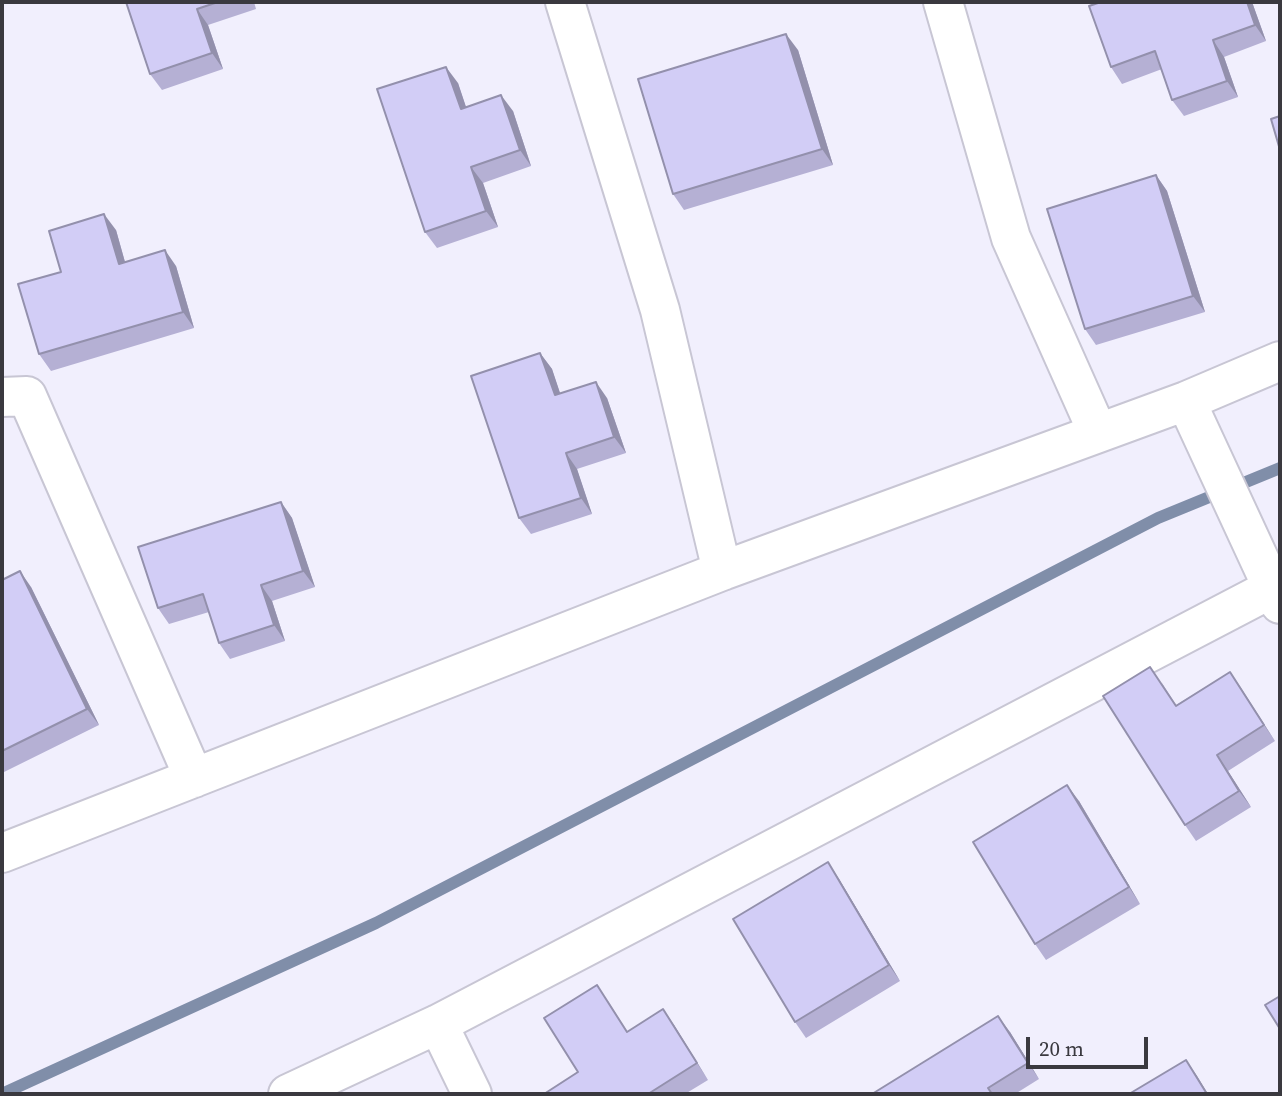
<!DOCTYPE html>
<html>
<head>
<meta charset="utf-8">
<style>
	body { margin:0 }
	#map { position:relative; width:1282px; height:1096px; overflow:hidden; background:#f1effd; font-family:"Source Serif 4",serif }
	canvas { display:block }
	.frame { position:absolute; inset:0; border:4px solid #3a393f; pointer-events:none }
	.scale { position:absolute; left:1026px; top:1037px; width:122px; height:32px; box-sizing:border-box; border:4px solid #3a393f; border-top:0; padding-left:9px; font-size:21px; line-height:24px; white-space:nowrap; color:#3a393f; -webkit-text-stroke:5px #f1effd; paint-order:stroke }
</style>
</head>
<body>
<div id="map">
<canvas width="1282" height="1096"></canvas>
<div class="frame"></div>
<div class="scale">20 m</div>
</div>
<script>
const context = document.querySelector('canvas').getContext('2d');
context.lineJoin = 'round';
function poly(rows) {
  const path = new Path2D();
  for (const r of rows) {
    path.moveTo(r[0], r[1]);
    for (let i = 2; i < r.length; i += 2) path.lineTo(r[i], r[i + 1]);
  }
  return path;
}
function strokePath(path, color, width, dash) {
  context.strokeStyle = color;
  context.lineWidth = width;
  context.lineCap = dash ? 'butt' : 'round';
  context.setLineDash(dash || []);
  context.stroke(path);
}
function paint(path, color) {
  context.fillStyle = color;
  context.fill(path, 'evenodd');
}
const stream = poly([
	[2,1094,376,923,1158,518,1280,468]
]);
const street = poly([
	[565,2,660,310,722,571],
	[943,2,1011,238,1098,433],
	[2,397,27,396,194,778],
	[1186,401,1280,604],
	[2,853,722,571,1186,401,1280,361],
	[438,1024,472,1094],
	[288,1094,438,1024,1280,584]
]);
const wall = poly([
	[126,2,254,2,256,9,208,25,223,69,162,90,150,74],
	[1101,2,1252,2,1266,41,1224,57,1238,97,1184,116,1172,100,1162,69,1122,84,1111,67],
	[798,50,833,165,684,210,673,194],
	[458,83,466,107,513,111,531,166,483,183,498,227,437,248,425,232],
	[1156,175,1167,191,1205,312,1096,345,1085,329],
	[116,230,125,262,176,266,194,328,51,371,39,354,61,272],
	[540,353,552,369,560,393,607,398,626,453,577,469,592,514,531,534,519,518],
	[281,502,292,518,315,587,272,601,285,641,230,659,219,643,209,612,169,624,158,608],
	[2,580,31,587,99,725,2,773],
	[1230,672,1275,741,1228,771,1251,807,1196,841,1185,825,1162,683,1176,705],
	[1079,801,1140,904,1046,960,1035,944],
	[839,879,900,981,806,1038,795,1022],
	[608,1001,627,1031,674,1025,708,1080,685,1094,544,1094,578,1072],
	[1010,1032,1039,1079,1015,1094,872,1094]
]);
const shadedWall = poly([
	[1247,2,1252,2,1266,41,1255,25],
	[197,9,208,25,223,69,212,53],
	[786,34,798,50,833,165,822,149],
	[1213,40,1224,57,1238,97,1227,81],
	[446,67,458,83,472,125,461,109],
	[501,95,513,111,531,166,520,150],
	[471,167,483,183,498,227,486,211],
	[1156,175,1167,191,1205,312,1193,296],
	[104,214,116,230,130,280,119,264],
	[165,250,176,266,194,328,183,312],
	[540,353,552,369,566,411,555,395],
	[596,382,607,398,626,453,614,437],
	[566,453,577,469,592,514,581,498],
	[281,502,292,518,315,587,303,571],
	[20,571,31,587,99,725,87,709],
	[261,585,272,601,285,641,274,625],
	[1230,672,1241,688,1275,741,1264,725],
	[1217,755,1228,771,1251,807,1239,791],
	[1067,785,1079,801,1140,904,1129,887],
	[828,862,839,879,900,981,889,965],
	[663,1009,674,1025,708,1080,697,1063],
	[998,1016,1010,1032,1039,1079,1028,1063],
	[1186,1060,1197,1076,1208,1094,1207,1094]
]);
const building = poly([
	[126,2,218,2,197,9,212,53,150,74,126,2],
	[1101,2,1247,2,1255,25,1213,40,1227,81,1172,100,1155,51,1111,67,1089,6,1101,2],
	[786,34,822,149,673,194,638,79,786,34],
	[446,67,461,109,501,95,520,150,471,167,486,211,425,232,377,89,446,67],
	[1280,116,1280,150,1271,119,1280,116],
	[1156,175,1193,296,1085,329,1047,209,1156,175],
	[104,214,119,264,165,250,183,312,39,354,18,284,61,272,49,231,104,214],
	[540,353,555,395,596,382,614,437,566,453,581,498,519,518,471,376,540,353],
	[281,502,303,571,261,585,274,625,219,643,203,594,158,608,138,547,281,502],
	[20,571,87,709,2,751,2,580,20,571],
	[1150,667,1176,706,1230,672,1264,725,1217,755,1239,791,1185,825,1103,696,1150,667],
	[1067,785,1129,887,1035,944,973,842,1067,785],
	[828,862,889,965,795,1022,733,919,828,862],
	[597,985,627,1032,663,1009,697,1063,648,1094,544,1094,578,1072,544,1018,597,985],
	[1280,996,1280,1029,1265,1005,1280,996],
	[998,1016,1028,1063,988,1088,992,1094,872,1094,998,1016],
	[1186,1060,1207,1094,1129,1094,1186,1060]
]);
strokePath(stream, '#808ea9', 12);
strokePath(street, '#c8c6d4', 42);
strokePath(street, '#fff', 38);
paint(wall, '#b5b0d4');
paint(shadedWall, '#9390ac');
paint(building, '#d2cdf6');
strokePath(building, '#9390ac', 2);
</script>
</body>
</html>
